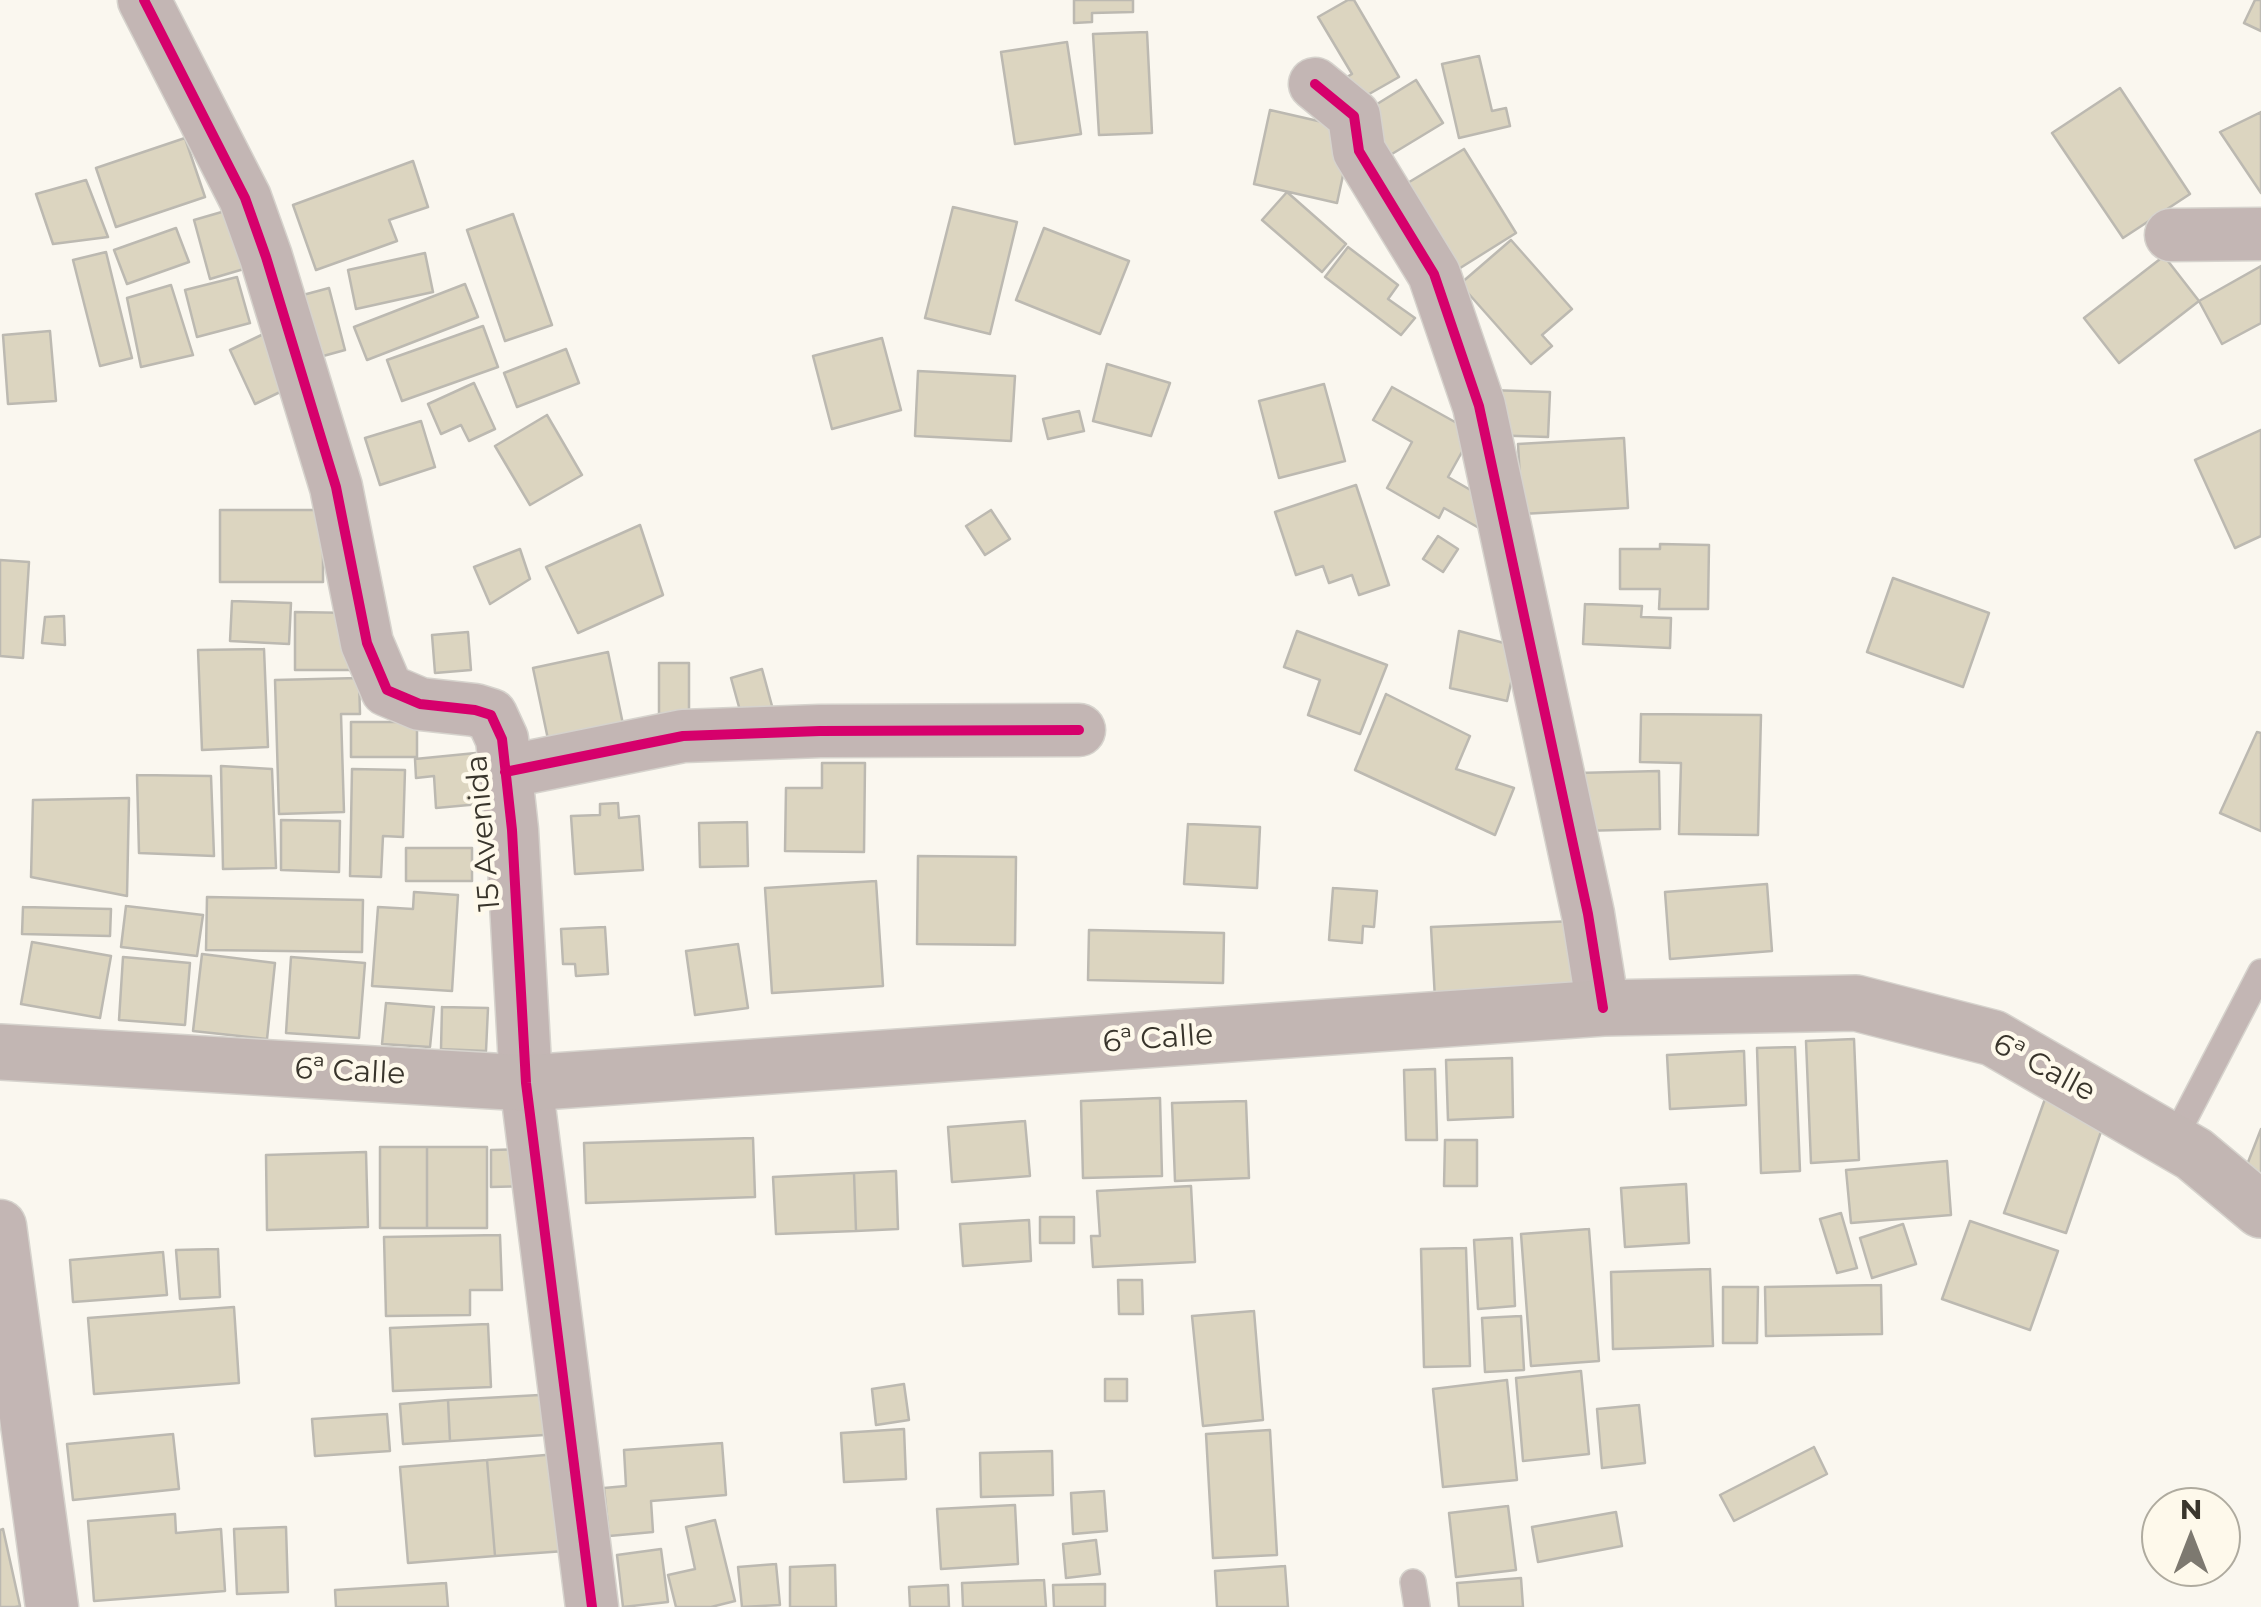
<!DOCTYPE html>
<html>
<head>
<meta charset="utf-8">
<style>
	body { margin:0 }
	#map { position:relative; width:2261px; height:1607px; overflow:hidden; background:#faf7ef; font-family:Montserrat,sans-serif }
	canvas { display:block }
	.north { position:absolute; left:2141px; top:1487px; width:100px; height:100px; box-sizing:border-box; background:#fef9eb; border:2px solid #afab9f; border-radius:50%; rotate:0deg; font-size:28px; font-weight:700; line-height:40px; text-align:center; color:#39352c }
	.north::after { content:''; display:block; margin:auto; width:35px; height:45px; background:#7d7970; clip-path:polygon(50% 0,100% 100%,50% 72%,0 100%) }
</style>
</head>
<body>
<div id="map">
<canvas width="2261" height="1607"></canvas>
<div class="north">N</div>
</div>
<script>
const context = document.querySelector('canvas').getContext('2d');
context.lineJoin = 'round';
function paint(path, color) {
  context.fillStyle = color;
  context.fill(path, 'evenodd');
}
function poly(rows) {
  const path = new Path2D();
  for (const r of rows) {
    path.moveTo(r[0], r[1]);
    for (let i = 2; i < r.length; i += 2) path.lineTo(r[i], r[i + 1]);
  }
  return path;
}
function strokePath(path, color, width, dash) {
  context.strokeStyle = color;
  context.lineWidth = width;
  context.lineCap = dash ? 'butt' : 'round';
  context.setLineDash(dash || []);
  context.stroke(path);
}
function label(font, color, halo, rows, align = 'center') {
  context.font = font + ' Montserrat,sans-serif';
  context.lineWidth = 9;
  context.setLineDash([]);
  context.textBaseline = 'middle';
  context.strokeStyle = halo;
  context.fillStyle = color;
  for (const [text, x, y, turn = 0] of rows) {
    context.save();
    context.translate(x, y);
    context.rotate((+turn || 0) * Math.PI / 180);
    context.textAlign = isNaN(turn) ? turn : align;
    if (halo) context.strokeText(text, 0, 0);
    context.fillText(text, 0, 0);
    context.restore();
  }
}
const building = poly([
	[1074,0,1133,0,1133,12,1092,13,1092,22,1074,23,1074,0],
	[1348,0,1354,0,1399,77,1348,106,1335,84,1352,74,1318,17,1348,0],
	[2255,0,2261,0,2261,31,2244,23,2255,0],
	[1147,32,1152,133,1099,135,1093,34,1147,32],
	[1067,42,1081,134,1015,144,1001,52,1067,42],
	[1479,56,1492,111,1506,108,1510,126,1459,138,1442,64,1479,56],
	[1416,80,1443,123,1382,160,1356,117,1416,80],
	[2120,88,2190,194,2123,238,2052,133,2120,88],
	[1270,110,1353,129,1337,203,1254,184,1270,110],
	[2261,112,2261,193,2220,132,2261,112],
	[185,138,205,197,116,227,96,168,185,138],
	[1464,149,1516,233,1449,275,1396,190,1464,149],
	[413,161,428,207,389,220,397,241,316,270,293,205,413,161],
	[86,180,108,237,53,244,36,194,86,180],
	[1287,192,1346,244,1322,272,1262,220,1287,192],
	[239,207,254,266,210,279,194,220,239,207],
	[953,207,1017,222,990,334,925,318,953,207],
	[513,214,552,325,505,341,467,230,513,214],
	[176,228,189,262,127,284,114,250,176,228],
	[1044,228,1129,261,1100,334,1016,300,1044,228],
	[1511,240,1572,309,1542,335,1552,346,1531,364,1460,284,1511,240],
	[1348,247,1398,285,1388,299,1415,318,1401,335,1325,277,1348,247],
	[106,252,132,358,100,366,73,260,106,252],
	[425,253,433,292,356,309,348,270,425,253],
	[2164,256,2199,301,2119,363,2084,318,2164,256],
	[2261,266,2261,323,2222,344,2199,301,2261,266],
	[237,277,250,323,197,337,185,290,237,277],
	[465,284,478,317,367,360,354,327,465,284],
	[171,285,193,355,141,367,127,298,171,285],
	[329,288,345,350,305,361,288,299,329,288],
	[483,326,498,367,402,401,387,360,483,326],
	[274,329,299,383,255,404,230,350,274,329],
	[50,331,56,401,8,404,3,335,50,331],
	[882,338,901,410,832,429,813,356,882,338],
	[566,349,579,383,517,407,504,373,566,349],
	[1107,364,1170,383,1151,436,1093,421,1107,364],
	[918,371,1015,376,1011,441,915,436,918,371],
	[474,383,495,429,469,441,461,425,441,434,428,404,474,383],
	[1324,384,1345,461,1279,478,1259,401,1324,384],
	[1392,387,1473,432,1448,477,1493,503,1479,528,1444,508,1439,518,1387,488,1412,442,1373,420,1392,387],
	[1489,390,1550,392,1548,437,1487,435,1489,390],
	[1079,411,1084,431,1048,439,1043,419,1079,411],
	[547,415,582,475,530,505,495,446,547,415],
	[421,421,435,467,380,485,365,438,421,421],
	[2261,430,2261,536,2235,548,2195,460,2261,430],
	[1624,438,1628,508,1522,514,1518,444,1624,438],
	[1356,485,1389,585,1359,595,1352,575,1329,583,1323,566,1296,575,1275,512,1356,485],
	[220,510,323,510,323,582,220,582,220,510],
	[991,510,1010,539,985,555,966,526,991,510],
	[640,525,663,595,578,633,546,567,640,525],
	[1438,536,1458,549,1443,572,1423,559,1438,536],
	[1660,544,1709,545,1708,609,1659,609,1660,589,1620,589,1620,549,1660,549,1660,544],
	[520,549,530,579,490,604,474,567,520,549],
	[0,560,29,562,23,658,0,656,0,560],
	[1893,578,1989,613,1963,687,1867,652,1893,578],
	[232,601,291,603,289,644,230,641,232,601],
	[1585,604,1642,606,1641,617,1671,618,1670,648,1583,644,1585,604],
	[295,612,353,613,353,670,295,670,295,612],
	[64,616,65,645,42,643,45,617,64,616],
	[1297,631,1387,665,1360,734,1308,715,1320,680,1284,667,1297,631],
	[1459,631,1519,647,1507,701,1450,688,1459,631],
	[468,632,471,670,435,673,432,635,468,632],
	[264,649,268,747,202,750,198,650,264,649],
	[608,652,624,729,549,744,533,668,608,652],
	[659,663,689,663,689,714,659,714,659,663],
	[762,669,775,717,744,725,731,678,762,669],
	[359,678,360,714,341,714,344,812,279,814,275,680,359,678],
	[1386,694,1470,736,1456,769,1514,788,1495,835,1355,770,1386,694],
	[1641,714,1761,715,1758,835,1679,834,1681,763,1640,762,1641,714],
	[351,722,417,722,417,757,351,757,351,722],
	[2257,732,2261,733,2261,831,2220,813,2257,732],
	[486,752,491,803,436,808,434,776,416,778,415,759,486,752],
	[822,763,865,763,864,852,785,851,786,788,822,788,822,763],
	[221,766,272,769,276,868,223,869,221,766],
	[352,769,405,770,403,837,383,836,381,877,350,876,352,769],
	[1659,771,1660,829,1579,831,1577,773,1659,771],
	[137,775,211,776,214,856,139,853,137,775],
	[129,798,127,896,31,877,33,800,129,798],
	[618,803,619,818,639,816,643,870,575,874,571,816,600,815,600,804,618,803],
	[281,820,340,821,339,872,281,870,281,820],
	[747,822,748,866,700,867,699,823,747,822],
	[1188,824,1260,827,1257,888,1184,884,1188,824],
	[406,848,472,848,472,881,406,881,406,848],
	[918,856,1016,857,1015,945,917,944,918,856],
	[876,881,883,986,772,993,765,888,876,881],
	[1767,884,1772,951,1670,959,1665,892,1767,884],
	[1333,888,1377,891,1374,927,1363,926,1362,943,1329,940,1333,888],
	[414,892,458,895,452,991,372,986,378,907,413,909,414,892],
	[207,897,363,900,362,952,206,950,207,897],
	[126,906,203,915,197,956,121,947,126,906],
	[23,907,111,909,110,936,22,934,23,907],
	[1575,921,1578,993,1435,999,1431,927,1575,921],
	[605,927,608,974,576,976,575,964,563,964,561,929,605,927],
	[1089,930,1224,933,1223,983,1088,980,1089,930],
	[32,942,111,956,100,1018,21,1004,32,942],
	[738,944,748,1008,695,1015,686,951,738,944],
	[202,954,275,963,267,1039,193,1031,202,954],
	[123,957,190,963,185,1025,119,1020,123,957],
	[291,957,365,963,359,1038,286,1033,291,957],
	[386,1003,434,1007,430,1047,382,1044,386,1003],
	[442,1007,488,1008,486,1051,441,1049,442,1007],
	[1854,1039,1859,1160,1811,1163,1806,1041,1854,1039],
	[1795,1047,1800,1171,1761,1173,1757,1048,1795,1047],
	[1744,1051,1746,1105,1670,1109,1667,1055,1744,1051],
	[1512,1058,1513,1117,1448,1120,1446,1060,1512,1058],
	[1435,1069,1437,1140,1406,1140,1404,1070,1435,1069],
	[1160,1098,1162,1176,1083,1178,1081,1101,1160,1098],
	[2045,1099,2105,1120,2066,1233,2004,1213,2045,1099],
	[1246,1101,1249,1178,1175,1181,1172,1103,1246,1101],
	[1025,1121,1030,1176,952,1182,948,1127,1025,1121],
	[2261,1129,2261,1177,2245,1170,2261,1129],
	[753,1138,755,1197,586,1203,584,1143,753,1138],
	[1445,1140,1477,1140,1477,1186,1444,1186,1445,1140],
	[380,1147,427,1147,427,1228,380,1228,380,1147],
	[427,1147,487,1147,487,1228,427,1228,427,1147],
	[530,1149,531,1186,491,1187,491,1150,530,1149],
	[366,1152,368,1227,267,1230,266,1155,366,1152],
	[1947,1161,1951,1215,1851,1223,1846,1170,1947,1161],
	[896,1171,898,1229,856,1231,854,1173,896,1171],
	[854,1173,856,1231,776,1234,773,1177,854,1173],
	[1686,1184,1689,1243,1625,1247,1621,1188,1686,1184],
	[1191,1186,1195,1262,1093,1267,1091,1236,1100,1236,1097,1191,1191,1186],
	[1841,1213,1857,1268,1837,1273,1820,1219,1841,1213],
	[1040,1217,1074,1217,1074,1243,1040,1243,1040,1217],
	[1029,1220,1031,1261,963,1266,960,1224,1029,1220],
	[1970,1221,2058,1251,2030,1330,1942,1299,1970,1221],
	[1903,1224,1916,1264,1872,1278,1860,1238,1903,1224],
	[1589,1229,1599,1361,1531,1366,1521,1234,1589,1229],
	[500,1235,502,1290,470,1290,470,1315,386,1316,384,1237,500,1235],
	[1512,1238,1515,1306,1478,1309,1474,1240,1512,1238],
	[1466,1248,1470,1366,1424,1367,1421,1249,1466,1248],
	[218,1249,220,1297,180,1299,176,1250,218,1249],
	[163,1252,167,1295,73,1302,70,1260,163,1252],
	[1710,1269,1713,1346,1613,1349,1611,1272,1710,1269],
	[1118,1280,1142,1280,1143,1314,1119,1314,1118,1280],
	[1881,1285,1882,1334,1766,1336,1765,1287,1881,1285],
	[1723,1287,1758,1287,1757,1343,1723,1343,1723,1287],
	[234,1307,239,1383,94,1394,88,1318,234,1307],
	[1254,1311,1263,1420,1203,1426,1192,1316,1254,1311],
	[1521,1316,1524,1370,1485,1372,1482,1318,1521,1316],
	[488,1324,491,1387,393,1391,390,1328,488,1324],
	[1581,1371,1589,1454,1523,1461,1516,1378,1581,1371],
	[1105,1379,1127,1379,1127,1401,1105,1401,1105,1379],
	[1507,1380,1517,1480,1443,1487,1433,1389,1507,1380],
	[904,1384,909,1420,876,1425,872,1389,904,1384],
	[558,1394,560,1434,450,1441,448,1400,558,1394],
	[448,1400,450,1441,403,1444,400,1404,448,1400],
	[1639,1405,1645,1463,1602,1468,1597,1409,1639,1405],
	[387,1414,390,1451,315,1456,312,1419,387,1414],
	[904,1429,906,1479,844,1482,841,1433,904,1429],
	[1270,1430,1277,1555,1213,1558,1206,1434,1270,1430],
	[173,1434,179,1489,73,1500,67,1444,173,1434],
	[722,1443,726,1495,651,1501,653,1532,609,1536,604,1488,626,1486,624,1450,722,1443],
	[1814,1447,1827,1474,1734,1521,1720,1495,1814,1447],
	[1052,1451,1053,1495,981,1497,980,1453,1052,1451],
	[557,1454,565,1551,495,1556,487,1460,557,1454],
	[487,1460,495,1556,408,1563,400,1467,487,1460],
	[1104,1491,1107,1531,1073,1534,1071,1493,1104,1491],
	[1015,1505,1018,1564,941,1569,937,1509,1015,1505],
	[1508,1506,1516,1570,1456,1577,1449,1513,1508,1506],
	[1616,1512,1622,1546,1538,1562,1532,1527,1616,1512],
	[175,1514,176,1533,221,1529,225,1591,94,1601,88,1521,175,1514],
	[715,1520,735,1601,711,1607,676,1607,668,1575,695,1569,686,1527,715,1520],
	[286,1527,288,1592,237,1594,234,1529,286,1527],
	[3,1529,20,1606,15,1607,0,1607,0,1530,3,1529],
	[1096,1540,1100,1574,1066,1578,1063,1544,1096,1540],
	[661,1549,668,1602,623,1607,617,1555,661,1549],
	[776,1564,780,1605,742,1607,738,1567,776,1564],
	[835,1565,836,1607,790,1607,790,1567,835,1565],
	[1285,1566,1288,1607,1217,1607,1215,1571,1285,1566],
	[1521,1578,1523,1607,1459,1607,1457,1583,1521,1578],
	[1044,1580,1046,1607,963,1607,962,1583,1044,1580],
	[446,1583,448,1607,336,1607,335,1590,446,1583],
	[1105,1584,1105,1607,1054,1607,1053,1585,1105,1584],
	[948,1585,949,1607,910,1607,909,1587,948,1585]
]);
const lane = poly([
	[2173,1141,2261,972],
	[1413,1582,1417,1607]
]);
const street = poly([
	[144,0,245,198,266,257,336,487,367,643,387,690,420,704,475,710,491,715,502,739,512,830,526,1083,592,1607],
	[1315,84,1354,116,1359,151,1434,274,1479,406,1588,914,1603,1008],
	[2171,235,2261,234],
	[505,772,683,736,820,731,1079,730],
	[0,1226,52,1607]
]);
const secondary = poly([
	[0,1052,526,1083,1603,1008,1856,1003,1993,1038,2194,1154,2261,1210]
]);
const cycleway = poly([
	[144,0,245,198,266,257,336,487,367,643,387,690,420,704,475,710,491,715,502,739,512,830,526,1083,592,1607],
	[1315,84,1354,116,1359,151,1434,274,1479,406,1588,914,1603,1008],
	[505,772,683,736,820,731,1079,730]
]);
const streetNames = [
	["15 Avenida",484,833,-95],
	["6ª Calle",1158,1039,-4],
	["6ª Calle",2044,1068,28],
	["6ª Calle",350,1072,3]
];
paint(building, '#dcd5c0');
strokePath(building, '#bcb9b1', 2.5);
strokePath(lane, '#d6d3cd', 28);
strokePath(street, '#d6d3cd', 55);
strokePath(secondary, '#d6d3cd', 58);
strokePath(lane, '#c3b6b4', 25);
strokePath(street, '#c3b6b4', 52);
strokePath(secondary, '#c2b6b3', 55);
strokePath(cycleway, '#d6006c', 10);
label('30px', '#39352c', '#fef9eb', streetNames);
</script>
</body>
</html>
